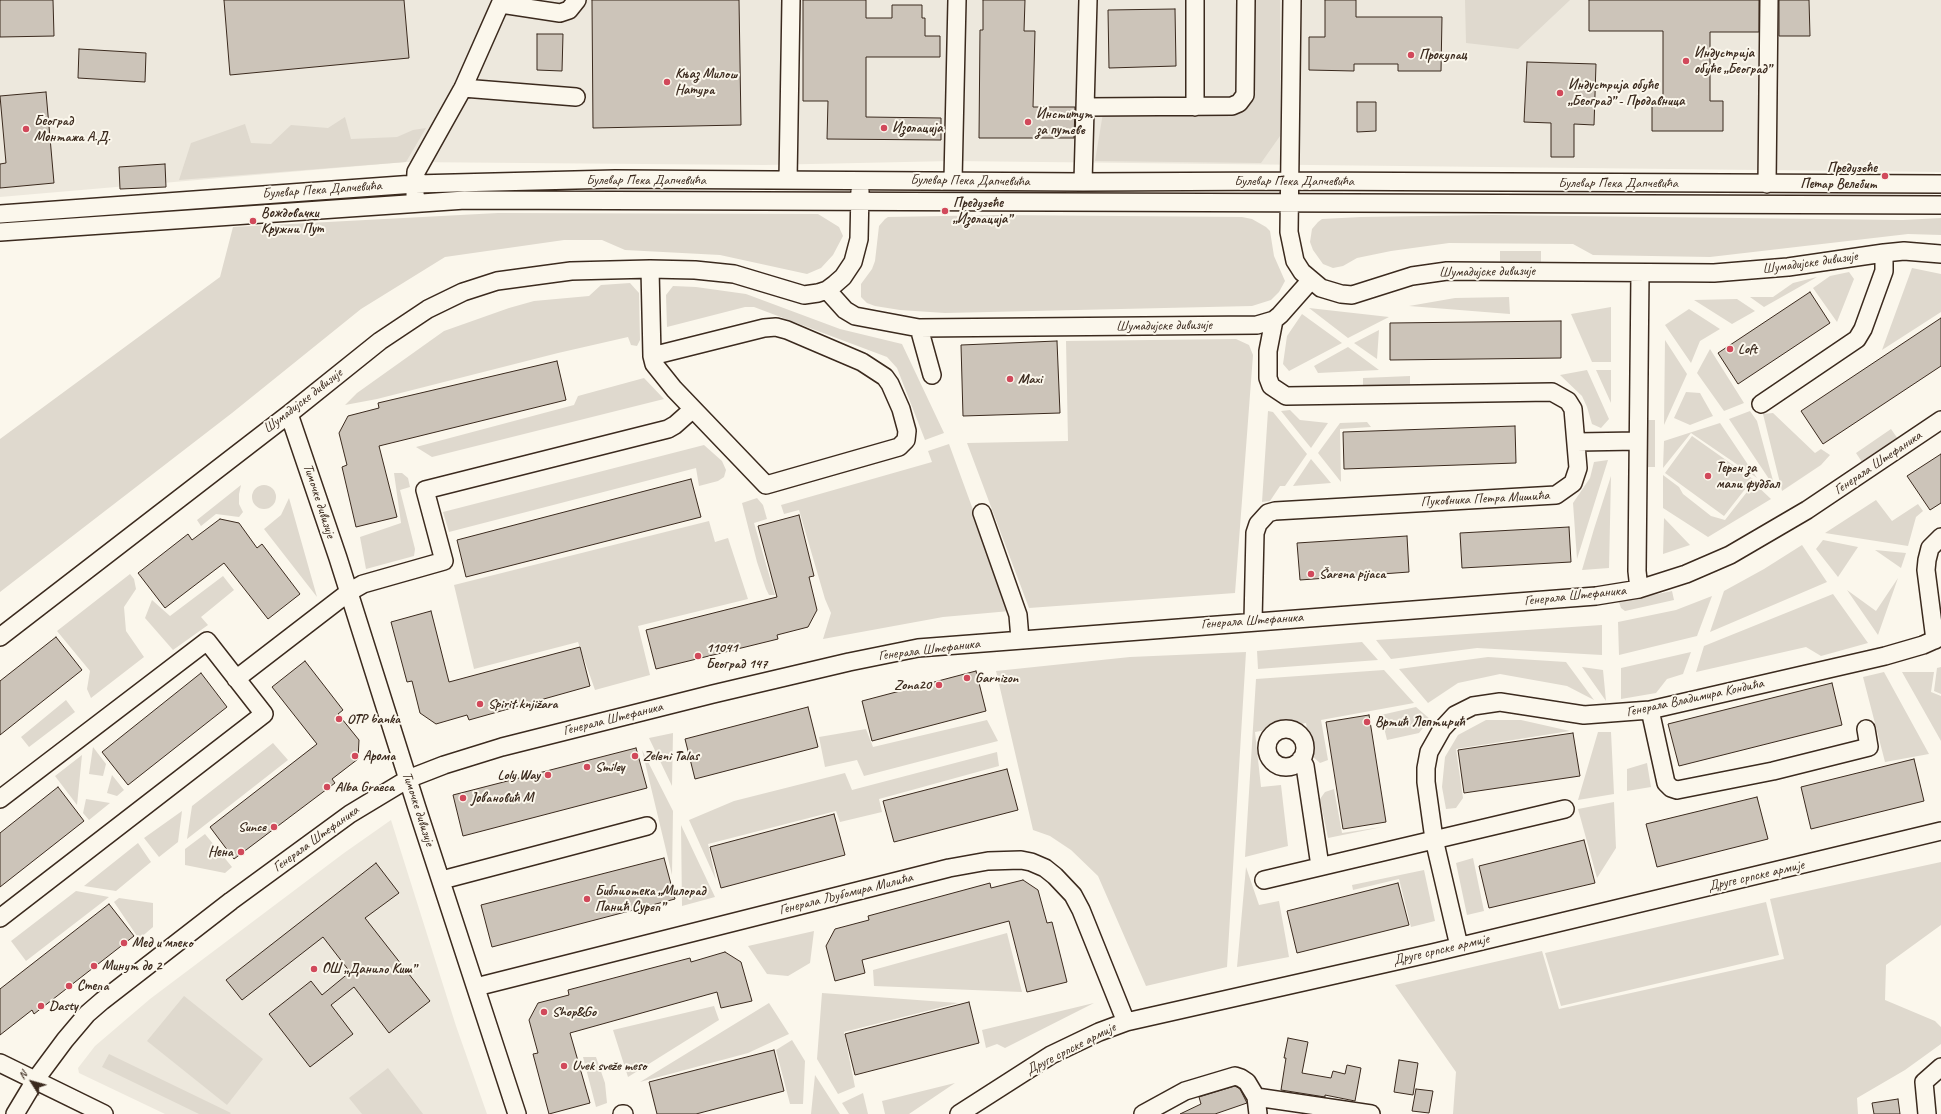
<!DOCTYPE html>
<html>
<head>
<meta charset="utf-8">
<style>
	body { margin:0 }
	#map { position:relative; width:1941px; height:1114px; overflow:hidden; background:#fbf7ec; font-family:Caveat,sans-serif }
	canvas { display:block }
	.north { position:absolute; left:12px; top:1062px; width:40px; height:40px; -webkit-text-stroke:3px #fbf7ec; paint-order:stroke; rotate:307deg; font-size:11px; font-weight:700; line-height:16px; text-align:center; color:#3b2a1e }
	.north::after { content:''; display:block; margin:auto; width:14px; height:18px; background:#3b2a1e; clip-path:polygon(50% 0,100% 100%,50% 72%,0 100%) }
</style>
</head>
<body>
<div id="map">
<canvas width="1941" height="1114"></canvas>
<div class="north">N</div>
</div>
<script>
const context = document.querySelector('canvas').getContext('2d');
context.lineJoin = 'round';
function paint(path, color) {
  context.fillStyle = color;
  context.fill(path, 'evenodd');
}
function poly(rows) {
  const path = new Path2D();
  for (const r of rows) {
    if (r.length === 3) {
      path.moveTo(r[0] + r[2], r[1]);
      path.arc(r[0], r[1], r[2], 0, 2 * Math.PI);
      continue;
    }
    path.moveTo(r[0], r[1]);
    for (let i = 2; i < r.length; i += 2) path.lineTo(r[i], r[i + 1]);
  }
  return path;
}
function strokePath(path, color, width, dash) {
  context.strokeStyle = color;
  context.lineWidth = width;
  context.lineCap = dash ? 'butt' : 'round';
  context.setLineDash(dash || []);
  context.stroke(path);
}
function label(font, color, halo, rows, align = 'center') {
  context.font = font + ' Caveat,sans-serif';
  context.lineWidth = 4;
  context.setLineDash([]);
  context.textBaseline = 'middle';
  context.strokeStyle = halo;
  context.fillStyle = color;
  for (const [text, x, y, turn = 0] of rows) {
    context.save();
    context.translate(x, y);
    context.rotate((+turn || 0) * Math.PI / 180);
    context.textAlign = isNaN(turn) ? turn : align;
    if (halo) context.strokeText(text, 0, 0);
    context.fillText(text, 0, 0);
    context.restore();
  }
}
const built = poly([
	[0,0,1941,0,1941,172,952,161,764,165,406,162,0,197],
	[391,820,456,1026,487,1114,165,1114,79,1073,78,1068,95,1046,150,999,344,853]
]);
const green = poly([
	[1246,0,1280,0,1280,136,1261,163,1095,161,1104,107,1239,103],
	[1465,0,1570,0,1518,49,1466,43],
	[345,117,351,139,397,137,413,130,426,128,406,162,179,180,191,143,245,124,251,143,271,144,291,125,328,128],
	[498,213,818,214,839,227,843,236,833,255,821,268,807,274,720,255,625,250,602,240,564,240,445,257,361,309,232,413,0,592,0,439,220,277,233,227],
	[999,215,1242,217,1252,219,1266,227,1270,231,1274,256,1285,281,1279,292,1271,300,1252,306,945,313,900,310,875,306,867,303,861,297,861,284,872,269,875,261,879,226,885,219,888,217],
	[1492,215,1903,220,1941,218,1941,235,1908,234,1710,257,1593,255,1573,244,1449,243,1391,251,1357,258,1343,266,1333,268,1323,264,1313,250,1310,242,1312,229,1318,222,1322,219,1361,217],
	[1500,251,1541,251,1541,262,1500,262],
	[1912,268,1941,274,1941,312,1882,350],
	[1849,272,1854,279,1837,322,1813,288,1830,276],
	[1817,277,1764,307,1750,297,1773,297,1793,283],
	[630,283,639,293,640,340,637,346,631,345,628,337,558,353,377,399,345,405,357,393,444,331,509,308,534,301,589,296,601,285],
	[673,286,696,287,746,294,840,329,902,344,944,433,925,440,897,368,887,357,754,307,745,307,667,327,666,295],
	[1509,297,1510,314,1409,306,1455,298],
	[1737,299,1755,311,1732,324,1694,300],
	[1611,307,1611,362,1592,362,1571,314],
	[1309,308,1389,317,1348,338],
	[1689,309,1720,329,1700,341,1691,363,1665,325],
	[1302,314,1342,343,1289,371,1283,364,1287,336],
	[1379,330,1377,359,1354,343],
	[1236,339,1249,345,1253,355,1235,593,1029,608,967,443,1068,441,1066,341],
	[1665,340,1687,374,1664,425],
	[1348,347,1379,370,1318,373,1314,366],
	[1710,349,1744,403,1724,411,1697,373],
	[1587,370,1609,419,1601,428,1592,424,1587,407,1582,396,1560,375],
	[1596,370,1611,370,1611,403],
	[1410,376,1410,388,1363,389,1363,378],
	[644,378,664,399,432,457,416,447,574,405,578,396],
	[1686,392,1700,393,1713,416,1690,425,1674,418],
	[1290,410,1300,420,1328,423,1311,448,1281,411],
	[1268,411,1273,412,1307,454,1285,486,1280,486,1270,501,1262,502],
	[1750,411,1757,421,1775,488,1729,419],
	[1773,413,1815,453,1821,449,1830,455,1821,465,1782,491,1763,414],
	[1646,420,1655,420,1655,467,1645,467],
	[1367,422,1371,427,1340,429,1341,482,1318,453,1340,423],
	[1720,423,1757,478,1691,433,1663,468,1664,441],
	[1891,429,1898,439,1862,462,1856,453],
	[1692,436,1753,479,1724,516,1665,473],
	[949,444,1010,611,943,617,823,639,831,613,825,599,799,510,784,514,781,505,932,462,928,451],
	[704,445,722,461,726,470,724,477,718,481,699,486,696,468,449,532,443,512],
	[1311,459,1331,483,1293,486],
	[1608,460,1577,559,1573,503,1590,478,1594,462],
	[394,473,402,473,408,478,410,487,400,490,415,549,414,556,366,569,360,537,401,523],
	[1663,475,1679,487,1683,494,1711,516,1725,520,1754,483,1771,499,1708,537,1663,508],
	[1611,476,1609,568,1582,570,1594,529],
	[241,485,239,494,239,504,243,512,239,517,216,514,201,526,197,520],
	[264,497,12],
	[289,498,317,597,264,529,281,515],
	[757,498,763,505,767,519,754,523,775,595,769,595,766,589,757,562,742,503],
	[1876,500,1892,521,1918,504,1923,511,1916,517,1908,546,1825,533],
	[1664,518,1690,545,1663,554],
	[709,521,715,542,728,538,748,599,638,626,650,675,595,690,578,642,474,669,454,585],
	[1823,540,1858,547,1838,577,1816,549],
	[1802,545,1827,582,1710,632,1724,591,1764,569],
	[1875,550,1906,553,1901,568],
	[130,574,134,579,136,589,124,607,126,631,144,657,91,698,87,689,90,671,57,631],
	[223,576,234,590,201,617,208,625,173,650,145,618,152,600,170,616],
	[1898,578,1878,635,1847,590,1876,611],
	[1672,591,1674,600,1625,611,1621,608,1619,602],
	[1833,594,1868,643,1821,656,1806,647,1696,672,1704,646],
	[1712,596,1697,636,1619,655,1618,622,1676,610],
	[1602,625,1602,655,1477,648,1391,659,1376,640],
	[1362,642,1378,660,1258,669,1257,651],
	[1246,652,1227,967,1146,986,1098,876,1071,850,1050,836,1033,830,996,671,1130,657],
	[1691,652,1683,674,1667,679,1656,693,1621,699,1621,668],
	[1488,657,1566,662,1594,700,1567,686,1500,674,1458,683,1428,703,1399,669],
	[1582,667,1603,670,1606,701],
	[1941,667,1941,694,1934,691,1937,668],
	[1384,670,1414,703,1321,720,1328,760,1320,763,1312,756,1306,723,1255,732,1261,787,1281,785,1288,846,1245,857,1256,679],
	[1884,672,1929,754,1885,762,1863,677],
	[1902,672,1934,672,1931,692,1941,696,1941,741],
	[66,700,75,712,29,747,21,737],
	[1416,707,1430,719,1419,733,1387,740,1381,715],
	[987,720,998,741,864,776,857,760,825,767,819,737,866,729,873,747],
	[1486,720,1521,720,1570,731,1456,749,1463,798,1456,808,1446,809,1442,787,1445,757,1458,735],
	[1598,732,1611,732,1614,794,1578,800],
	[673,733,672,786,649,738],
	[273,743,288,760,187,839,192,806],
	[93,747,106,764,103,776,89,774],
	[642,750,673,811,672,875],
	[997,752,999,766,879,799,882,812,840,822,836,811,708,844,716,880,689,820,734,801,845,773,852,790],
	[82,755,77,805,55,776],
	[1647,763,1651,787,1627,791,1627,769],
	[112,775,124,790,117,796,107,793],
	[1334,789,1342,833,1382,827,1328,838,1320,799,1325,792],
	[86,799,110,803,89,820,83,813],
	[1614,802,1616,848,1597,878,1578,809],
	[182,811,178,842,159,857,144,838],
	[681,825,715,897,682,906],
	[205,834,232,867,225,873,185,865,185,849],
	[138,843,151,862,116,891,84,886],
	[1473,858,1484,911,1467,915,1456,863],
	[1941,862,1941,925,1886,965,1885,1000,1935,1021,1941,1027,1941,1044,1905,1070,1857,1098,1858,1114,1453,1114,1456,1072,1395,985,1542,951,1559,1009,1784,959,1770,899],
	[1246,867,1259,905,1279,901,1289,957,1237,967],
	[1424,870,1435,921,1411,927,1399,879,1353,890,1352,885],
	[76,891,109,897,26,961,11,941],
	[119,898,153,903,153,927,139,939,114,902],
	[1766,902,1779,955,1561,1006,1545,953],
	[814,931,810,963,788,976,767,974,748,946],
	[1007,933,1022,992,874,986,873,970],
	[822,993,958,1003,844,1032,855,1087,838,1094,817,1059],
	[184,996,263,1059,227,1105,147,1041],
	[769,1003,789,1034,748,1053,640,1082],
	[1094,1003,1005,1048,997,1044,986,1048,982,1030],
	[714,1006,719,1020,628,1077,613,1030],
	[792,1040,805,1061,803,1104,790,1104,776,1050],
	[109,1054,231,1113,230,1114,199,1114,102,1067],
	[583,1057,596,1057,605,1083,607,1103,596,1107],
	[388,1068,423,1114,362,1114,349,1098],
	[815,1075,840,1114,811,1114],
	[955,1083,909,1114,885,1114,882,1101],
	[863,1093,868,1114,849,1114,842,1103]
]);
const building = poly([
	[0,0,53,0,54,36,0,37,0,0],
	[224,0,404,0,409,58,230,75,224,0],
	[592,0,739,0,741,125,593,128,592,0],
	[803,0,866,0,866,18,892,18,892,5,922,5,922,18,925,18,925,36,940,36,940,57,866,57,866,117,941,118,941,140,827,139,828,101,803,101,803,0],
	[983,0,1025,0,1024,31,1035,31,1033,107,1075,107,1074,138,979,138,980,30,983,30,983,0],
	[1325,0,1356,0,1356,17,1442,17,1441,71,1398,71,1398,64,1354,64,1354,71,1309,70,1309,37,1325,37,1325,0],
	[1589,0,1759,0,1759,32,1710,32,1710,101,1723,101,1723,131,1652,131,1652,101,1663,102,1663,31,1589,31,1589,0],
	[1779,0,1809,0,1810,36,1779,36,1779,0],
	[1175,9,1176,66,1109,68,1108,10,1175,9],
	[537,34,563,34,562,71,537,70,537,34],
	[79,49,146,53,145,82,78,78,79,49],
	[1527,62,1596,64,1594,125,1574,124,1574,157,1551,157,1551,123,1524,122,1527,62],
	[46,92,54,183,0,188,0,164,6,163,0,96,46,92],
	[1357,102,1376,102,1376,131,1357,132,1357,102],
	[165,164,166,187,120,189,119,167,165,164],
	[1810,292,1830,323,1738,384,1718,353,1810,292],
	[1941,318,1941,366,1823,444,1801,411,1941,318],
	[1561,321,1561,358,1390,360,1390,323,1561,321],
	[1057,341,1060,413,963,416,961,345,1057,341],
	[557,361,566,400,379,446,397,517,356,527,342,467,347,465,339,433,348,416,379,408,378,403,557,361],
	[1515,426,1516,463,1344,469,1343,432,1515,426],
	[1941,454,1941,503,1930,510,1907,476,1941,454],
	[691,479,701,517,466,577,457,540,691,479],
	[799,515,814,576,809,577,817,610,808,627,777,635,778,639,656,669,646,630,777,597,758,526,799,515],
	[220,519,239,523,257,548,262,544,300,594,268,619,224,563,165,608,138,573,188,534,192,540,220,519],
	[1569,527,1571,562,1462,568,1460,533,1569,527],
	[1407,536,1409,572,1300,580,1297,543,1407,536],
	[431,611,449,682,580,647,590,686,469,720,467,715,436,724,420,713,412,681,407,682,391,622,431,611],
	[56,637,82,670,0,735,0,681,56,637],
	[305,661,343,710,338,714,359,740,358,759,332,779,335,783,234,859,210,827,317,744,272,687,305,661],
	[976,671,986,711,872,741,862,701,976,671],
	[201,673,227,707,128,785,102,752,201,673],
	[1832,683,1842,725,1679,766,1668,724,1832,683],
	[808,707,818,747,695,779,685,739,808,707],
	[1369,715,1386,822,1343,829,1326,722,1369,715],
	[1573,733,1580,776,1464,793,1458,750,1573,733],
	[636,748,647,788,463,836,453,795,636,748],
	[1914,759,1924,801,1811,829,1801,787,1914,759],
	[1007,769,1018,810,894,842,883,801,1007,769],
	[58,787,84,821,0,887,0,833,58,787],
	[1757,797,1768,839,1657,867,1646,824,1757,797],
	[834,814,845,855,721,888,710,847,834,814],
	[1584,840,1595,883,1489,908,1479,866,1584,840],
	[664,858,675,899,492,947,481,905,664,858],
	[376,863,399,893,365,918,430,1001,389,1033,354,987,331,1005,353,1034,310,1067,269,1014,311,981,322,995,350,972,323,937,242,1000,226,980,376,863],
	[1023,880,1038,890,1047,923,1052,922,1067,982,1027,992,1009,921,862,960,865,973,835,981,826,946,835,929,869,920,868,916,990,883,991,888,1023,880],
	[1398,883,1409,925,1297,953,1287,911,1398,883],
	[109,904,134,936,34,1014,32,1010,0,1035,0,989,109,904],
	[725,952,741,962,752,1001,721,1008,717,992,570,1033,590,1103,549,1114,533,1054,538,1053,529,1020,538,1003,569,995,568,990,690,958,691,962,725,952],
	[969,1002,979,1043,855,1075,845,1034,969,1002],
	[1288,1038,1308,1042,1302,1073,1331,1078,1333,1071,1345,1074,1347,1065,1361,1068,1355,1101,1325,1095,1325,1097,1281,1090,1286,1058,1284,1058,1288,1038],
	[774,1050,784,1091,696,1114,657,1114,649,1082,774,1050],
	[1399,1060,1418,1063,1413,1095,1394,1092,1399,1060],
	[1235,1086,1240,1089,1247,1103,1215,1114,1180,1114,1201,1104,1199,1097,1235,1086],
	[1416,1089,1433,1091,1429,1113,1412,1111,1416,1089],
	[1898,1099,1900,1114,1874,1114,1872,1103,1898,1099]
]);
const minor = poly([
	[1195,0,1195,107],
	[1292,0,1289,232,1295,261,1302,272,1321,288,1341,294,1352,295,1412,276,1447,271,1714,273,1788,267,1884,253,1904,251,1941,254],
	[501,4,560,13,569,10,577,0],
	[463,88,576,97],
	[1086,107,1232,106,1239,103,1245,95,1246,0],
	[788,180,791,0],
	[953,180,957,0],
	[1083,182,1088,0],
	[1767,184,1769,0],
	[415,195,416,172,463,88,502,0],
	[0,214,415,184,615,179,1083,182,1289,181,1941,184],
	[0,232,465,200,1941,205],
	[650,269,652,356,654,364,674,389,766,485,899,447,906,440,907,431,901,409,890,384,885,377,862,362,787,330,776,327,764,328,652,356],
	[827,290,845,310,855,316,919,328,1257,325,1274,320,1280,315,1311,280],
	[919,328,932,375],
	[1761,404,1857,339,1863,329,1884,271,1884,253],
	[289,414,338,558,417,808,517,1114],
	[1577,442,1638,441],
	[982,513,1018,615,1020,639],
	[1639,589,1637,571,1640,273],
	[1253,621,1255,533,1258,524,1268,513,1275,511,1556,495,1573,483,1578,468,1573,409,1568,401,1552,392,1286,396,1271,386,1268,378,1268,351,1274,320],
	[0,637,289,414,380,341,428,309,463,292,497,281,571,271,650,269,695,270,734,274,804,295,818,293,827,290,835,284,843,277,853,262,859,239,860,191],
	[1935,640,1926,570,1927,560,1930,548,1941,537],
	[236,679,349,592,363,584,444,561,425,490,668,429,675,425,693,409],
	[1650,710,1666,783,1671,788,1677,790,1773,771,1869,747,1866,729],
	[1286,748,19],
	[1301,759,1305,766,1320,866],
	[0,799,207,641,264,714,0,918],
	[442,880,647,826],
	[1264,880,1565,809],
	[1459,946,1434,839,1426,782,1426,768,1429,752,1442,729,1455,715,1473,706,1500,702,1584,715,1650,710,1885,656,1923,645,1941,637],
	[476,987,949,868,988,861,1021,860,1031,862,1045,868,1055,876,1073,895,1081,910,1126,1022],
	[0,1063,104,1114],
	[1256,1097,1371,1114],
	[15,1114,36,1079,65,1040,87,1014,102,1001,231,901,350,814,408,779,444,765,502,747,713,694,849,662,918,648,1596,596,1639,589,1686,574,1730,555,1807,510,1941,420],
	[622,1114,624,1114],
	[959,1114,1051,1055,1099,1032,1126,1022,1432,953,1941,831],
	[1143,1114,1185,1091,1235,1076,1241,1078,1247,1082,1256,1097,1258,1114],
	[1927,1114,1924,1082,1941,1067]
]);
const markers = [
	[1411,55,4,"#d1495b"],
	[1686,61,4,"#d1495b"],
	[667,82,4,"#d1495b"],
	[1560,93,4,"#d1495b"],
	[1028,122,4,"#d1495b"],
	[884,128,4,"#d1495b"],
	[26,129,4,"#d1495b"],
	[1885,176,4,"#d1495b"],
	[945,211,4,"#d1495b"],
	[253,221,4,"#d1495b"],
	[1730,349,4,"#d1495b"],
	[1010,379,4,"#d1495b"],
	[1708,476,4,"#d1495b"],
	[1311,574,4,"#d1495b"],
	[698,656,4,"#d1495b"],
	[967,678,4,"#d1495b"],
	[939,685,4,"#d1495b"],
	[480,704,4,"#d1495b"],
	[339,719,4,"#d1495b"],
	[1367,722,4,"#d1495b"],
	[355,756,4,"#d1495b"],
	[635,756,4,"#d1495b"],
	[587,767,4,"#d1495b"],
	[548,775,4,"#d1495b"],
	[327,787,4,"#d1495b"],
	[463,798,4,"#d1495b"],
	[274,827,4,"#d1495b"],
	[241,852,4,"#d1495b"],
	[587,899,4,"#d1495b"],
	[124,943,4,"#d1495b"],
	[94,966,4,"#d1495b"],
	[314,969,4,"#d1495b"],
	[69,986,4,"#d1495b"],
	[41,1006,4,"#d1495b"],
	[544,1012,4,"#d1495b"],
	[564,1066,4,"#d1495b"]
];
const poiNames = [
	["Индустрија",1694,53],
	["обуће „Београд”",1694,69],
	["Прокупац",1419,55],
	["Књаз Милош",675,74],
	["Натура",675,90],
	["Индустрија обуће",1568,85],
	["„Београд” - Продавница",1568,101],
	["Институт",1036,114],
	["за путеве",1036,130],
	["Београд",34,121],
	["Монтажа А.Д.",34,137],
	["Изолација",892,128],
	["Предузеће",1877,168,"right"],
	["Петар Велебит",1877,184,"right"],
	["Предузеће",953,203],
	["„Изолација”",953,219],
	["Вождовачки",261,213],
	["Кружни Пут",261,229],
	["Loft",1738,349],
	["Maxi",1018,379],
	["Терен за",1716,468],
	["мали фудбал",1716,484],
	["Šarena pijaca",1319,574],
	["11041",706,648],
	["Београд 147",706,664],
	["Garnizon",975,678],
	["Zona20",931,685,"right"],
	["Spirit knjižara",488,704],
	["OTP banka",347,719],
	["Вртић Лептирић",1375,722],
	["Арома",363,756],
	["Zeleni Talas",643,756],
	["Smiley",595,767],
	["Loly Way",540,775,"right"],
	["Alba Graeca",335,787],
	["Јовановић М",471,798],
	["Sunce",266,827,"right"],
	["Нена",233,852,"right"],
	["Библиотека „Милорад",595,891],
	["Панић Суреп”",595,907],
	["Мед и млеко",132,943],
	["Минут до 2",102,966],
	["ОШ „Данило Киш”",322,969],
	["Степа",77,986],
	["Dasty",49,1006],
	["Shop&Go",552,1012],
	["Uvek sveže meso",572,1066]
];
const streetNames = [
	["Булевар Пека Дапчевића",646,180],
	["Булевар Пека Дапчевића",970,181,1],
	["Булевар Пека Дапчевића",1294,181],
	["Булевар Пека Дапчевића",1618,183],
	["Булевар Пека Дапчевића",322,190,-4],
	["Шумадијске дивизије",1810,263,-8],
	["Шумадијске дивизије",1487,272,-1],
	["Шумадијске дивизије",1164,326,-1],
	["Шумадијске дивизије",303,401,-38],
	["Генерала Штефаника",1878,463,-34],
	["Пуковника Петра Мишића",1485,499,-3],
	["Тимочке дивизије",319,501,72],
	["Генерала Штефаника",1575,596,-6],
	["Генерала Штефаника",1252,621,-4],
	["Генерала Штефаника",929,650,-7],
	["Генерала Владимира Кондића",1695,698,-12],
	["Генерала Штефаника",613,719,-14],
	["Тимочке дивизије",418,809,72],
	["Генерала Штефаника",316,839,-36],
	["Друге српске армије",1756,876,-13],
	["Генерала Љубомира Милића",846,894,-14],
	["Друге српске армије",1441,950,-13],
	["Друге српске армије",1071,1049,-27]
];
paint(built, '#ede8dd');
paint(green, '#dfd9ce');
paint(building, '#ccc4b9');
strokePath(building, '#3b2a1e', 1);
strokePath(minor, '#3b2a1e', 20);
strokePath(minor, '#fbf7ec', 17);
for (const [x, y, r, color] of markers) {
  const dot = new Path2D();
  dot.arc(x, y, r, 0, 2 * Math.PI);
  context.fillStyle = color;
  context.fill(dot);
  strokePath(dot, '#fbf7ec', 1.5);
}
label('bold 14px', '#3b2a1e', '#fbf7ec', poiNames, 'left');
label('14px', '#3b2a1e', '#fbf7ec', streetNames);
</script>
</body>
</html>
